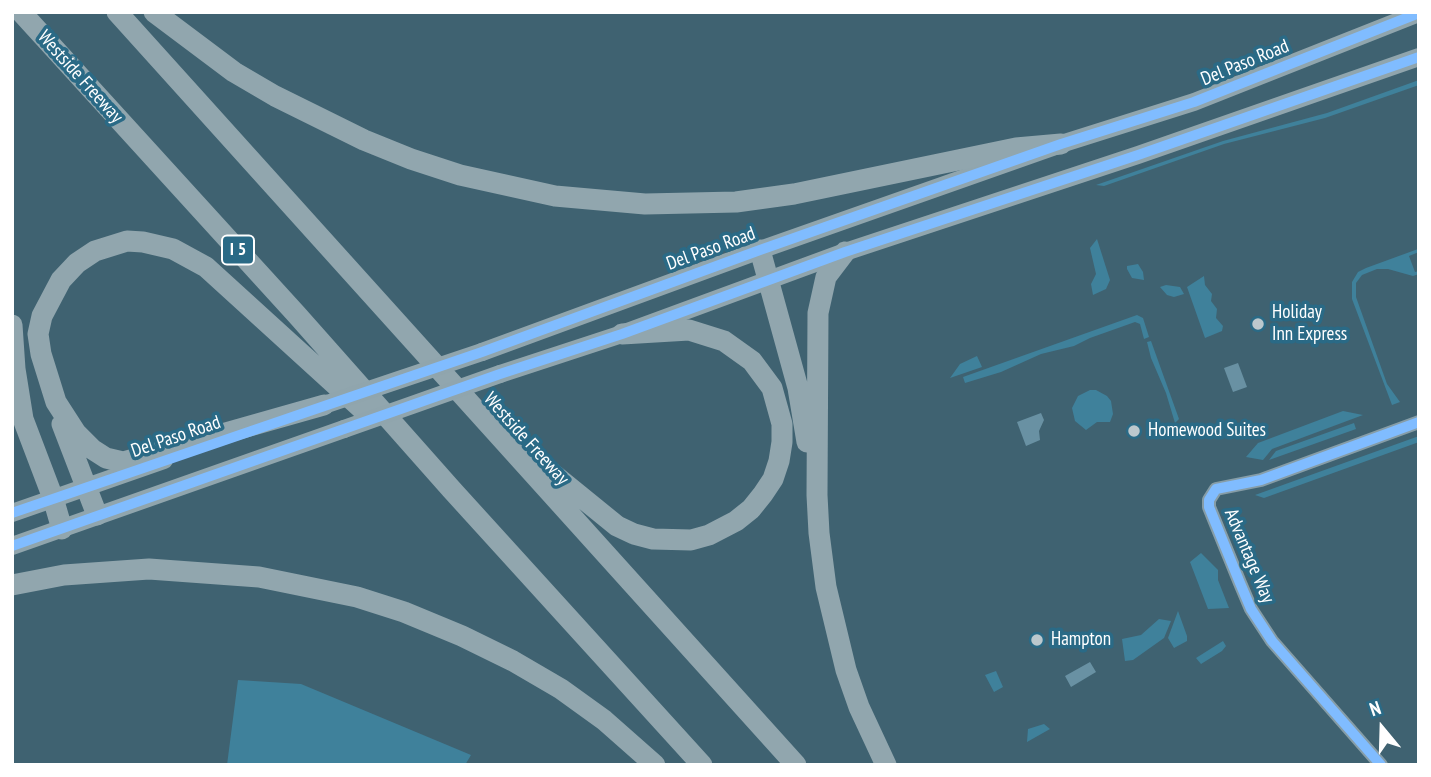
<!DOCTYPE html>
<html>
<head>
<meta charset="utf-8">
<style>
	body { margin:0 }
	#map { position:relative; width:1431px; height:777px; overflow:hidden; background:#3f6271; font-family:"PT Sans Narrow",sans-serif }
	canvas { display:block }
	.frame { position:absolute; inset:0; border:14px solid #fff; pointer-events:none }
	.north { position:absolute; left:1347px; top:693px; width:70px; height:70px; -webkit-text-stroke:5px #2a6a86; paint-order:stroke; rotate:341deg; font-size:19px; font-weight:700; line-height:28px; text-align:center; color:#fff }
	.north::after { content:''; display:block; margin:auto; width:24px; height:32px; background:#fff; clip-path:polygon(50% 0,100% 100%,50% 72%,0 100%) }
</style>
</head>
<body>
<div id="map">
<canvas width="1431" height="777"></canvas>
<div class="frame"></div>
<div class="north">N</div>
</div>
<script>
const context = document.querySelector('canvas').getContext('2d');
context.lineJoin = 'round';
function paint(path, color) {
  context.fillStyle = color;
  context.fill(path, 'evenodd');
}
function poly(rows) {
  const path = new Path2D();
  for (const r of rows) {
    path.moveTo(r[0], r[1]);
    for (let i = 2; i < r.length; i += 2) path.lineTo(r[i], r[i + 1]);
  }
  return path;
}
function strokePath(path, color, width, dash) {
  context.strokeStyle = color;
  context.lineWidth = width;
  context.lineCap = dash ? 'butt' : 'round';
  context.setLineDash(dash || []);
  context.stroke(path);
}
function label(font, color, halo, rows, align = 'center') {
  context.font = font + ' "PT Sans Narrow",sans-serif';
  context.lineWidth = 7;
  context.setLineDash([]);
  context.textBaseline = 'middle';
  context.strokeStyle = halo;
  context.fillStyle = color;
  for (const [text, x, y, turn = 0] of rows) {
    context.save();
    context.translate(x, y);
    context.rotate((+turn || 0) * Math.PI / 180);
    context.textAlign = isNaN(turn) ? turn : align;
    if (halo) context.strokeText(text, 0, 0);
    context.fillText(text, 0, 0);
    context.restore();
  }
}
const green = poly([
	[1419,80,1419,85,1325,118,1224,144,1104,186,1096,185,1223,141,1327,113],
	[1097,239,1110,280,1106,289,1093,295,1091,284,1096,274,1090,248],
	[1418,249,1419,252,1409,256,1415,272,1419,271,1419,274,1413,276,1388,269,1377,269,1362,275,1356,283,1356,297,1387,384,1400,402,1392,405,1352,299,1352,282,1358,272,1366,268],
	[1138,264,1143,272,1144,280,1132,278,1127,269,1127,266],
	[1204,276,1205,285,1212,294,1211,301,1217,309,1216,318,1223,326,1222,331,1205,338,1187,287],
	[1166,285,1180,287,1184,294,1174,297,1167,295,1160,287],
	[1137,315,1143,318,1149,337,1144,339,1140,324,1135,322,1090,338,1074,346,1041,354,1001,372,965,383,963,377],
	[1151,341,1179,419,1175,423,1166,393,1151,358,1147,342],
	[977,356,982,367,950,378,960,364],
	[1090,390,1096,390,1107,396,1111,401,1113,414,1110,422,1097,422,1086,430,1075,421,1072,408,1078,396],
	[1343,411,1363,415,1272,449,1263,460,1246,457,1258,443],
	[1354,423,1356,429,1269,460,1276,451],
	[1419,436,1419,442,1264,498,1255,495],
	[1201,553,1218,570,1218,580,1229,608,1208,609,1190,562],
	[1178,611,1187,636,1187,641,1174,648,1168,638],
	[1159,619,1171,621,1164,638,1133,660,1125,661,1122,639,1141,635],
	[1223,641,1226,646,1222,651,1201,664,1196,658],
	[996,671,1003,687,994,692,985,675],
	[238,680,301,684,471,755,465,765,227,765],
	[1044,724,1050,729,1027,742,1028,729]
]);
const water = poly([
	[1238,363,1247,387,1233,392,1224,368],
	[1041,413,1044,420,1039,431,1040,440,1026,446,1017,422],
	[1090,662,1096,672,1071,687,1065,676]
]);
const minor = poly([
	[1381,765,1272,641,1251,609,1240,583,1209,507,1209,500,1216,489,1261,480,1419,422]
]);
const major = poly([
	[482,352,760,250,1061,144,1194,102,1419,13],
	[500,374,622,334,845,252,1138,155,1419,57],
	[12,513,164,460],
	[12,546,344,429]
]);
const highway = poly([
	[21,12,297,315,452,490,702,765],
	[117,12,796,765],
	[154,12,234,72,275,96,364,140,411,159,460,175,555,196,645,204,736,202,794,194,1016,148,1061,144],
	[760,250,798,388,807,442],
	[845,252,826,277,818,313,817,495,819,533,826,587,846,670,859,707,886,765],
	[12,325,15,369,23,419,53,498,62,529],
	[324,405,123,462,106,458,92,449,76,433,56,402,41,354,38,334,42,316,61,280,77,263,95,251,127,241,143,242,173,249,206,267,362,409],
	[62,424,97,515],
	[537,461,617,526,634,534,653,539,691,540,709,535,736,521,751,509,763,494,773,479,779,461,782,442,782,424,772,388,752,361,724,341,689,330,622,334],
	[12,585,64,575,149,569,259,577,357,597,404,612,462,636,513,661,561,689,604,720,655,765]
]);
const majorBridge = poly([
	[324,405,482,352],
	[344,429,500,374]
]);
const cycleway = poly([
	[12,513,482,352,760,250,1061,144,1194,102,1419,13],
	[12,546,500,374,622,334,845,252,1138,155,1419,57],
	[1381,765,1272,641,1251,609,1240,583,1209,507,1209,500,1216,489,1261,480,1419,422]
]);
const markers = [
	[1258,324,7,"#bcc8cd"],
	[1134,431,7,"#bcc8cd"],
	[1037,640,7,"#bcc8cd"]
];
const shields = [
	[238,250,32]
];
const shieldNames = [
	["I 5",238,250]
];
const streetNames = [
	["Del Paso Road",1245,63,-22],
	["Westside Freeway",80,77,48],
	["Del Paso Road",711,249,-20],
	["Del Paso Road",176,437,-19],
	["Westside Freeway",526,439,48],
	["Advantage Way",1249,556,67]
];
const poiNames = [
	["Holiday",1272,313],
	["Inn Express",1272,335],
	["Homewood Suites",1148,431],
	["Hampton",1051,640]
];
paint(green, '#3f819b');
paint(water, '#6991a3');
strokePath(minor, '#869da7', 14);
strokePath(major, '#90a5ad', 18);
strokePath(highway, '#91a6ae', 21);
strokePath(majorBridge, '#90a5ad', 18);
strokePath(cycleway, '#80bcff', 10);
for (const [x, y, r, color] of markers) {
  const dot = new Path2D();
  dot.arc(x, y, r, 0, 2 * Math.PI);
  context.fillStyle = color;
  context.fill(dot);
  strokePath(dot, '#2a6a86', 2.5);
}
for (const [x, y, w] of shields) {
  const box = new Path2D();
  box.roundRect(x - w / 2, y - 14.5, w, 29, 5);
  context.fillStyle = '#2a6a86';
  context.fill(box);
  strokePath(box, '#fff', 2);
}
label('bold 18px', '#fff', null, shieldNames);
label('19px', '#fff', '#2a6a86', streetNames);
label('19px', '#fff', '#2a6a86', poiNames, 'left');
</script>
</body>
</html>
